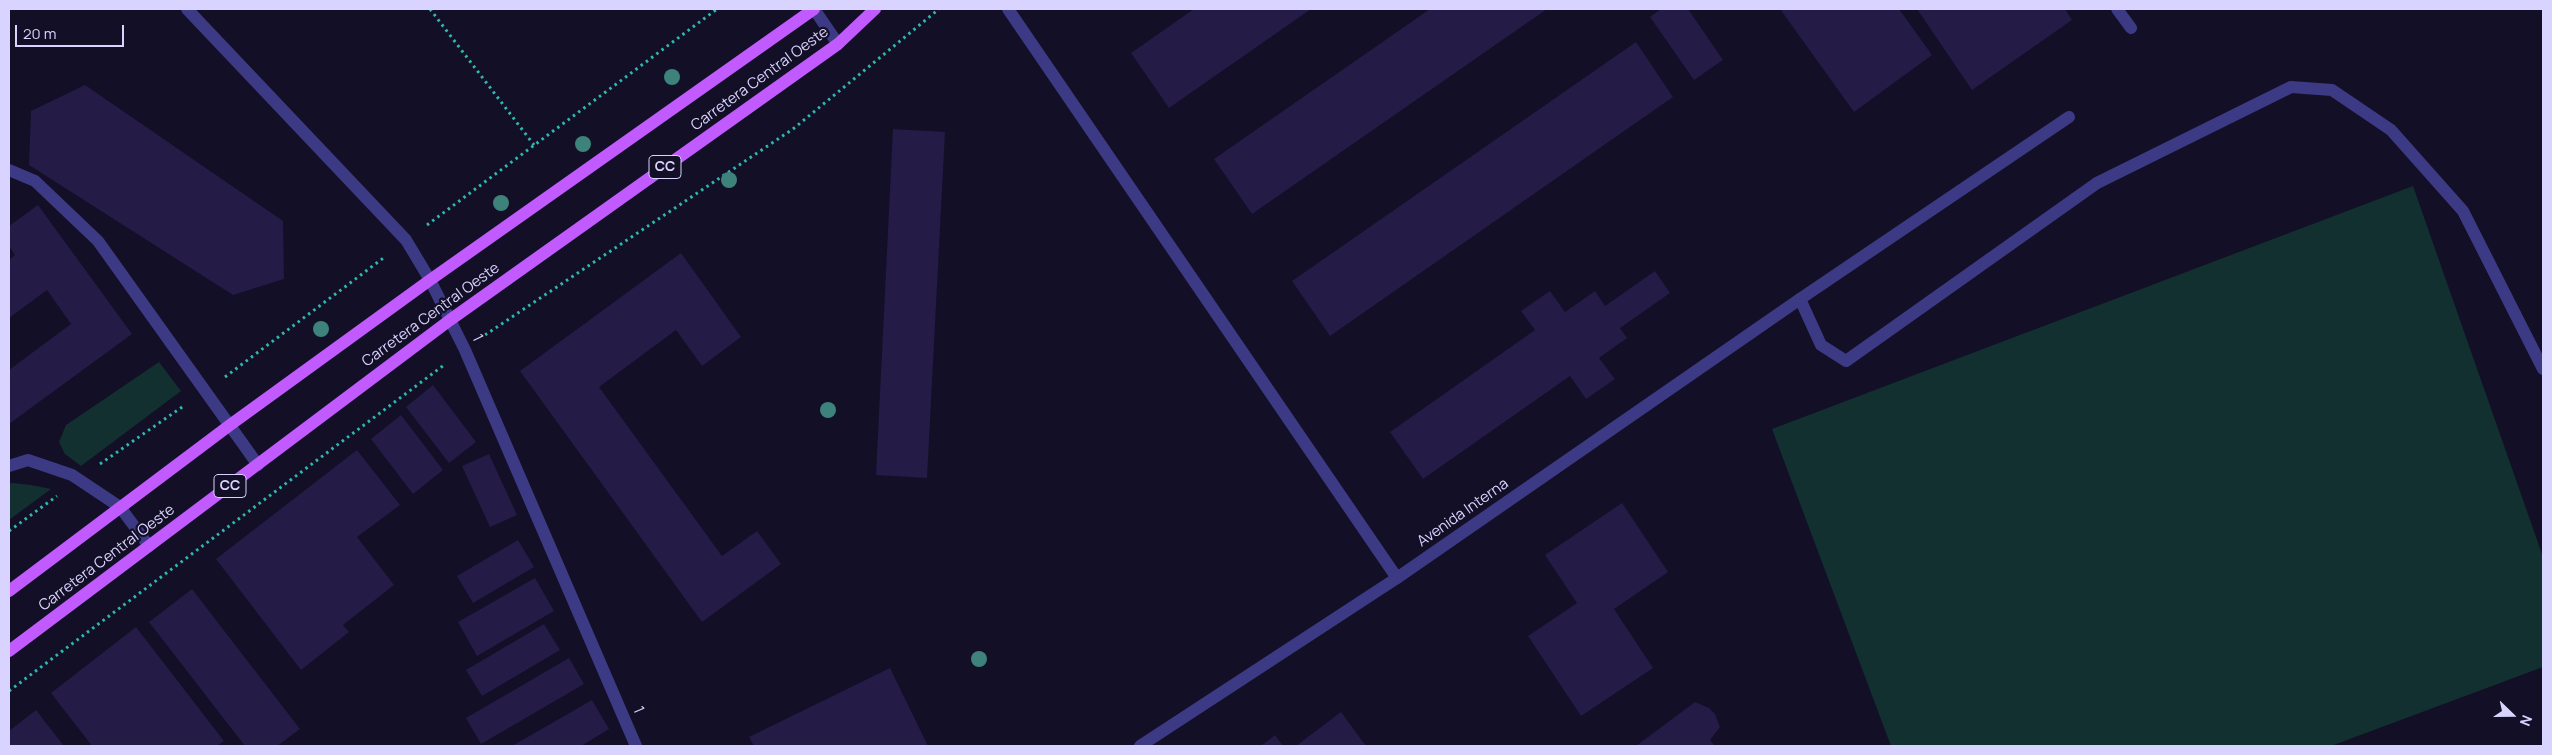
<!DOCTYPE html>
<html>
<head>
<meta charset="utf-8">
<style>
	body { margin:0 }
	#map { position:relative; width:2552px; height:755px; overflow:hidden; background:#130f26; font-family:Manrope,sans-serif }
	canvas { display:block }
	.frame { position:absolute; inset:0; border:10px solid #d9d4ff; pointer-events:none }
	.north { position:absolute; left:2487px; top:690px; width:50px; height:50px; -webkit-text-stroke:4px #130f26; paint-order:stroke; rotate:112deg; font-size:14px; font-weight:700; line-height:20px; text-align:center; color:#d9d4ff }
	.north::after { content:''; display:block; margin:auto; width:18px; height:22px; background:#d9d4ff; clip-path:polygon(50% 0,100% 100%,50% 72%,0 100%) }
	.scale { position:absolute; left:15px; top:25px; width:109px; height:22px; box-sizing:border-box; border:2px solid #d9d4ff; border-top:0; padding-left:6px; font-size:15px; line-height:18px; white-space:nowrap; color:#d9d4ff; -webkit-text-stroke:4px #130f26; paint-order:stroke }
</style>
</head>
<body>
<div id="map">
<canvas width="2552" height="755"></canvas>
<div class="frame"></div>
<div class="north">N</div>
<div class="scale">20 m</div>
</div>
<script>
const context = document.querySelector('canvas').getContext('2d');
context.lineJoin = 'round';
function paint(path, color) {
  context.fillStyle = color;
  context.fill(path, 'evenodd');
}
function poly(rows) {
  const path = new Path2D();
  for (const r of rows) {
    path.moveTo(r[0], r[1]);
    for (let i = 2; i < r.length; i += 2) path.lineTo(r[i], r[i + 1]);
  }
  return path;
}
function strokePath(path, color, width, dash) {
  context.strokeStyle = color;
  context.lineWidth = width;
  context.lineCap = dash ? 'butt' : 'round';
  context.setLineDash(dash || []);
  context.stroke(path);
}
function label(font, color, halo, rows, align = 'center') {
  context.font = font + ' Manrope,sans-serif';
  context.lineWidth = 4.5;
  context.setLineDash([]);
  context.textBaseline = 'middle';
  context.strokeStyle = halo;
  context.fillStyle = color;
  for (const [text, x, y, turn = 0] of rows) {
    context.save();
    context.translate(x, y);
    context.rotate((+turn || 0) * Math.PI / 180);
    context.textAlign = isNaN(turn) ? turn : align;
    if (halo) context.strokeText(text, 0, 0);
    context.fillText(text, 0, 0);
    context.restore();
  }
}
const green = poly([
	[2413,186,2543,557,2543,667,2331,746,1891,746,1772,429],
	[159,362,181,391,81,466,65,454,59,442,66,425],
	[12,483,31,485,51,489,9,520,9,484]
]);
const building = poly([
	[1194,9,1311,9,1169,108,1131,53],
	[1430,9,1547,9,1252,214,1214,159],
	[1661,9,1688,9,1723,60,1694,80,1650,17],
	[1780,9,1899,9,1932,55,1854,112],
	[1917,9,2065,9,2072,20,1972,90],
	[1636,42,1673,97,1330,336,1292,281],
	[85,85,283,221,284,279,233,295,29,165,31,111],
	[893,129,945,132,927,478,876,475],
	[38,205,132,334,9,424,9,370,71,324,47,290,9,318,9,260,15,255,9,246,9,226],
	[681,253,741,337,702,366,676,330,599,387,722,556,757,531,781,564,702,622,520,371],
	[1655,271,1670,293,1620,328,1627,338,1599,358,1615,379,1586,399,1570,376,1423,479,1390,432,1535,330,1521,311,1550,291,1565,312,1595,291,1605,306],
	[433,385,476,442,449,463,406,407],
	[401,415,443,470,413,494,371,439],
	[357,450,400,505,357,537,394,585,343,625,349,632,301,670,216,559],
	[489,454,517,515,490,527,462,466],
	[1622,503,1668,572,1614,609,1653,668,1581,716,1528,636,1577,603,1545,555],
	[518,540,534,567,473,603,457,576],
	[535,578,554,611,477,656,458,622],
	[192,589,300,729,277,746,245,746,149,622],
	[544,624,560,650,482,696,466,670],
	[136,627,224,741,217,746,92,746,51,693],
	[569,658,584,684,481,744,466,718],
	[890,668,928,746,754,746,749,737],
	[592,700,609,729,581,746,512,746],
	[1695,702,1709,708,1715,714,1720,727,1710,740,1715,746,1636,746],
	[36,710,64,746,9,746,9,731],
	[1341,712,1366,746,1296,746],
	[1275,735,1283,746,1261,746]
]);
const path = poly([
	[430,9,534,145],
	[427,225,717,9],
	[485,335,793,129,939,9],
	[225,377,386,256],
	[100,464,185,405],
	[9,531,57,496],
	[9,691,444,365]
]);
const service = poly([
	[814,9,838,44],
	[1008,9,1397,578],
	[2117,9,2131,28],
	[2069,117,1800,299,1821,345,1846,361,2097,183,2291,87,2332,90,2391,130,2463,211,2543,369],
	[9,170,35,181,98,241,258,465],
	[9,466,28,460,72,475,120,507,149,546]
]);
const minor = poly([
	[187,9,406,240,430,280],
	[1140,746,1397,578,1800,299]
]);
const tertiary = poly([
	[430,280,465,350,636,746]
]);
const primary = poly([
	[9,591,230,425,430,280,814,9],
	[9,651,450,320,838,44,875,9]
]);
const trees = [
	[672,77],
	[583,144],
	[729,180],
	[501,203],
	[321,329],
	[828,410],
	[979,659]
];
const shields = [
	[665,167,32],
	[230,486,32]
];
const shieldNames = [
	["CC",665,167],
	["CC",230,486]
];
const streetNames = [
	["Carretera Central Oeste",760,79,-36],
	["Carretera Central Oeste",431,315,-36],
	["1",477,338,65],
	["Avenida Interna",1463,513,-35],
	["Carretera Central Oeste",107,558,-37],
	["1",638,710,67]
];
paint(green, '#12302f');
paint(building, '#241b47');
strokePath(path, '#2fb8b0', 3, [2.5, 4]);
strokePath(service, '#3d3a85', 12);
strokePath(minor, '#3d3a85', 12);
strokePath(tertiary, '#3d3a85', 12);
strokePath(primary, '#c25bff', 12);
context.fillStyle = '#3d827b';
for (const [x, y] of trees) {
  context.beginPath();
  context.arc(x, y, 8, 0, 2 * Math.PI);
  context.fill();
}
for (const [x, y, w] of shields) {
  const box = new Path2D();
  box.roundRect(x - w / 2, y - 11.5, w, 23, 4);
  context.fillStyle = '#130f26';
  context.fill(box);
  strokePath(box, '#d9d4ff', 1);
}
label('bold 14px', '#d9d4ff', null, shieldNames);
label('15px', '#d9d4ff', '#130f26', streetNames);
</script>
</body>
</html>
